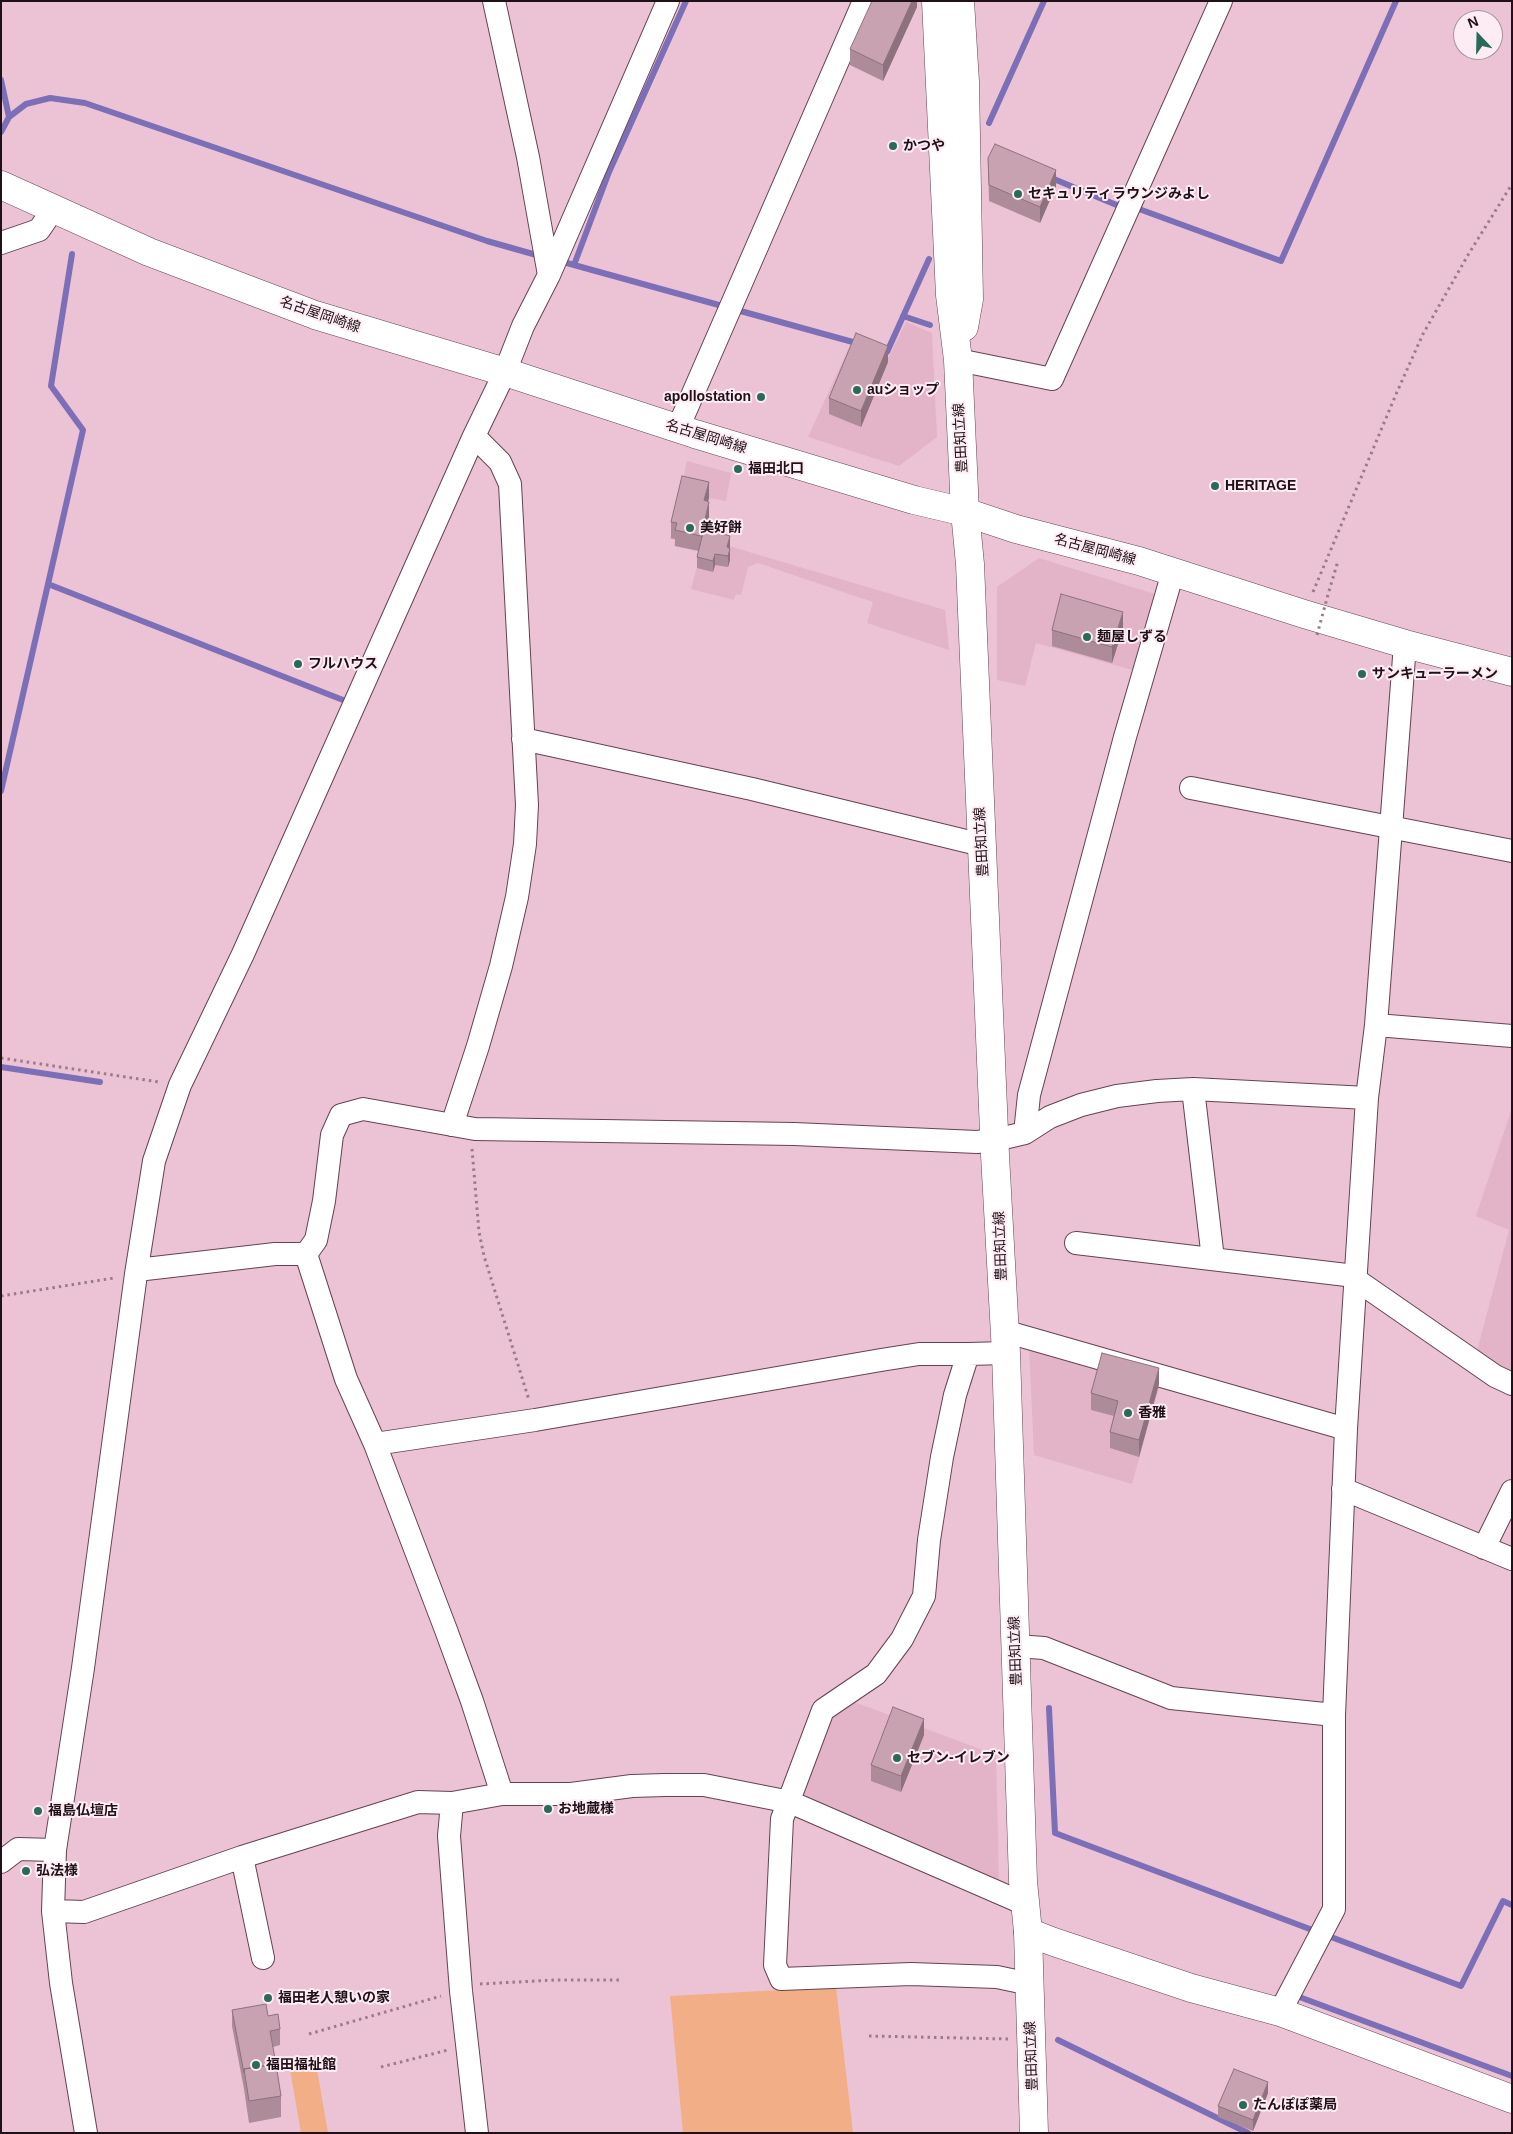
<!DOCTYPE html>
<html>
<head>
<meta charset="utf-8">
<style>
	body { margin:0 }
	#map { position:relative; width:1513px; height:2134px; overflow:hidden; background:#ecc3d4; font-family:Arial,sans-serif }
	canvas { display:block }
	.frame { position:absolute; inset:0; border:2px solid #1f1117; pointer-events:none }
	.north { position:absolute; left:1453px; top:10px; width:50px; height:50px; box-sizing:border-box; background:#fdecf3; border:1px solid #a4949b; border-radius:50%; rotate:339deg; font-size:14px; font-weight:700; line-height:20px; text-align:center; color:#1f1117 }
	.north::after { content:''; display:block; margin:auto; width:18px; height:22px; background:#2a6a58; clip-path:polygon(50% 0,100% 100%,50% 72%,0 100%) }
</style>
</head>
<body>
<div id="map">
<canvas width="1513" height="2134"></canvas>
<div class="frame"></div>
<div class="north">N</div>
</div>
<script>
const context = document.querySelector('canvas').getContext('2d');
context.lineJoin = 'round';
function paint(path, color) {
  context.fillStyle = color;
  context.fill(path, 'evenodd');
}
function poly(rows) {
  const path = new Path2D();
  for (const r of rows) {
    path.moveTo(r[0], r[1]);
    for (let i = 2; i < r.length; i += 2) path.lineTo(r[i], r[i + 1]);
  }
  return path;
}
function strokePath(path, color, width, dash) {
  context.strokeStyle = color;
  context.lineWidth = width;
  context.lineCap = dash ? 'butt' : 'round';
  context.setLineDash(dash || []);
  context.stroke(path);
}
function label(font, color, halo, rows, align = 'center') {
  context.font = font + ' Arial,"Noto Sans JP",sans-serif';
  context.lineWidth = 4;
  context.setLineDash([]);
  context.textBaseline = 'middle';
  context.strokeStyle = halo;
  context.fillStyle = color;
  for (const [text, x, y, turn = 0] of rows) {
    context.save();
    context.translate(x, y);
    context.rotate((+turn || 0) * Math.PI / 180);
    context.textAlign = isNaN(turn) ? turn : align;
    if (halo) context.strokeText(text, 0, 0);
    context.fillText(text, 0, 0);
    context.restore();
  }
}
const built = poly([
	[906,322,932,333,937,437,899,466,808,437,850,345,889,357],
	[687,461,731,473,726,501,709,498,705,516,710,518,705,539,945,610,949,650,867,623,873,602,758,563,748,567,741,595,736,594,734,600,691,589,701,552,674,546,675,540,670,539],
	[1039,558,1158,595,1136,671,1036,643,1025,686,997,680,997,587],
	[1512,1108,1512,1371,1488,1360,1477,1351,1509,1230,1476,1216],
	[1029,1348,1160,1384,1132,1484,1034,1455],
	[849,1700,996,1755,999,1884,795,1798,828,1715]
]);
const green = poly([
	[836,1987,853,2133,683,2133,670,1996],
	[315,2058,328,2133,301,2133,289,2064]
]);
const stream = poly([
	[1,80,9,117],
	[989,123,1044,1],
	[1,132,9,117,26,104,50,98,85,103,487,241,540,256],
	[1049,177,1119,206],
	[1139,209,1281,261,1396,1],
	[560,261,574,265,609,172,686,1],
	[574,265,860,344],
	[903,316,930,325],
	[881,350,887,352,929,259],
	[48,584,343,700],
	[1,791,83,430,51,386,72,254],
	[1,1067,100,1082],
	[1049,1708,1055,1833,1461,1986,1503,1901,1512,1905],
	[1302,1998,1512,2076],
	[1058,2040,1248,2133]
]);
const path = poly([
	[1329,591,1338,561],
	[1313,592,1397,392,1423,334,1468,255,1512,184],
	[1,1058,159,1082],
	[472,1149,479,1232,484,1256,529,1400],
	[1,1296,114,1278],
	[480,1984,554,1980,620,1980],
	[309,2034,441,1996],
	[869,2036,1009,2039],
	[381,2067,448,2050]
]);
const street = poly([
	[494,1,528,157,549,275],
	[1,243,39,230,54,208],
	[958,360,1052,379,1221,1],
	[678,428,864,1],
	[523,739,752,789,982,845],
	[1191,788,1512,851],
	[1376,1025,1512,1036],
	[1193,1089,1213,1259],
	[452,1125,478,1046,501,966,517,897,525,844,527,805,510,484,500,462,474,436],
	[1025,1133,1029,1095,1125,737,1173,572],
	[1076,1243,1355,1276],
	[306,1254,316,1240,324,1201,332,1135,341,1115,363,1109,475,1129,794,1134,977,1142,995,1140,1025,1133,1050,1117,1081,1105,1117,1096,1157,1091,1193,1089,1367,1098],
	[306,1254,346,1379,375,1444,446,1630,472,1701,502,1794],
	[137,1270,275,1254,306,1254],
	[1355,1279,1495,1376,1512,1384],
	[1004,1331,1346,1429],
	[1006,1353,968,1354,955,1395,942,1457,929,1540,924,1596,902,1639,876,1674,823,1710,782,1819,775,1965,781,1979,911,1974,997,1977,1030,1984],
	[375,1444,535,1420,881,1360,919,1354,968,1354],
	[1343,1489,1512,1559],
	[1484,1548,1512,1491],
	[1016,1646,1044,1648,1171,1698,1334,1715],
	[452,1803,449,1836,461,1991,477,2133],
	[242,1857,263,1958],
	[1,1862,18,1849,55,1850],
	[53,1911,84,1912,242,1857,418,1802,452,1803,502,1794,571,1794,632,1786,665,1785,704,1785,790,1802,1025,1904],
	[1280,2012,1334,1909,1334,1715,1346,1429,1367,1098,1376,1025,1405,644],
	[86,2133,61,1983,53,1911,55,1850,83,1668,136,1274,154,1161,180,1085,243,954,474,436,505,372,523,326,549,275,668,1]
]);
const secondary = poly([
	[1028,1932,1051,1941,1191,1988,1280,2012,1512,2099]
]);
const primary = poly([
	[936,1,950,295,958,360,965,512,970,564,995,1155,1006,1353,1023,1881,1028,1932,1034,2133],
	[960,1,965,82,969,299,964,327],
	[1,185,149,252,315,315,505,372,695,434,914,500,965,512,1016,529,1139,561,1304,614,1405,644,1512,672]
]);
const pathBridge = poly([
	[1317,635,1329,591]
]);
const wall = poly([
	[917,1,917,7,883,81,850,65,850,49],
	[988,158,1056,186,1040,223,989,201],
	[888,362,861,427,829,414,829,398],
	[709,498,708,501,709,518,706,530,730,546,730,560,728,567,715,565,713,572,697,568,697,557,699,551,675,546,675,539,671,538,671,522],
	[1123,628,1112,663,1052,646,1052,630],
	[1159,1384,1139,1457,1110,1448,1110,1432,1114,1416,1091,1410,1091,1393],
	[924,1735,901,1792,871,1781,871,1765],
	[232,2010,268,2016,280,2029,280,2045,273,2047,281,2096,281,2117,249,2123,244,2089,232,2026],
	[1268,2093,1253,2131,1218,2117,1218,2106]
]);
const shadedWall = poly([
	[912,1,917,1,917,7,883,81,883,65],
	[1056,170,1056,186,1040,223,1040,207],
	[888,346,888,362,861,427,861,411],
	[709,482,709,498,704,516,704,500],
	[709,502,709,518,701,552,701,536],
	[730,536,730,546,727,558,727,547],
	[730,549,730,560,728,567,728,556],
	[715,554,715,565,713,572,713,561],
	[1123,612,1123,628,1112,663,1112,647],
	[1159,1368,1159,1384,1139,1457,1139,1440],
	[924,1719,924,1735,901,1792,901,1776],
	[1268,2082,1268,2093,1253,2131,1253,2120]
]);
const building = poly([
	[872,1,912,1,883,65,850,49,872,1],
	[995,144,1056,170,1040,207,989,185,988,158,995,144],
	[856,333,888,346,861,411,829,398,856,333],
	[682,476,709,482,704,500,709,502,701,536,675,530,677,523,671,522,682,476],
	[704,529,730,536,727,547,730,549,728,556,715,554,713,561,697,557,704,529],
	[1061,594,1123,612,1112,647,1052,630,1061,594],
	[1102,1353,1159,1368,1139,1440,1110,1432,1118,1401,1091,1393,1102,1353],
	[893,1707,924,1719,901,1776,871,1765,893,1707],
	[266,2004,268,2016,278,2014,280,2029,270,2031,276,2064,244,2069,244,2073,232,2010,266,2004],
	[276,2064,281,2096,249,2101,244,2069,276,2064],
	[1234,2069,1268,2082,1253,2120,1218,2106,1234,2069]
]);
const markers = [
	[893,146,5,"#2a6a58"],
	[1018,194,5,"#2a6a58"],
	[857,390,5,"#2a6a58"],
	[761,397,5,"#2a6a58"],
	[738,469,5,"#2a6a58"],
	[1215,486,5,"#2a6a58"],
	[690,528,5,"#2a6a58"],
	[1087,637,5,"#2a6a58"],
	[298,664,5,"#2a6a58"],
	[1362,674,5,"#2a6a58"],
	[1128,1413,5,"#2a6a58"],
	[897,1758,5,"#2a6a58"],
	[548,1809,5,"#2a6a58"],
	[38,1811,5,"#2a6a58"],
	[26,1871,5,"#2a6a58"],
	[268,1998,5,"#2a6a58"],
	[256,2065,5,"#2a6a58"],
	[1243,2105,5,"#2a6a58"]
];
const poiNames = [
	["かつや",903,146],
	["セキュリティラウンジみよし",1028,194],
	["auショップ",867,390],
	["apollostation",751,397,"right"],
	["福田北口",748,469],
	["HERITAGE",1225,486],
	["美好餅",700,528],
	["麺屋しずる",1097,637],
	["フルハウス",308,664],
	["サンキューラーメン",1372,674],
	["香雅",1138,1413],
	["セブン-イレブン",907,1758],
	["お地蔵様",558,1809],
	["福島仏壇店",48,1811],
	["弘法様",36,1871],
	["福田老人憩いの家",278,1998],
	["福田福祉館",266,2065],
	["たんぽぽ薬局",1253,2105]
];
const streetNames = [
	["名古屋岡崎線",320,315,19],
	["名古屋岡崎線",706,437,17],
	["豊田知立線",961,438,-93],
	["名古屋岡崎線",1095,550,15],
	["豊田知立線",982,842,-93],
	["豊田知立線",1001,1246,-92],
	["豊田知立線",1016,1651,-92],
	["豊田知立線",1032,2056,-92]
];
paint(built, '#e3b3c7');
paint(green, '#f2ae86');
strokePath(stream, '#7d6fb7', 6);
strokePath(street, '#654352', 24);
strokePath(secondary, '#654352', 29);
strokePath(primary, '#654352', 29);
strokePath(path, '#9a7c89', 3, [2.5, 4]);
strokePath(street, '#fff', 22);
strokePath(secondary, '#fff', 28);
strokePath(primary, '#fff', 28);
strokePath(pathBridge, '#9a7c89', 3, [2.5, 4]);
paint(wall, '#ad8b99');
paint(shadedWall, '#8d717d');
paint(building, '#c9a2b2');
strokePath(building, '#8d717d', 1);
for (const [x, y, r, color] of markers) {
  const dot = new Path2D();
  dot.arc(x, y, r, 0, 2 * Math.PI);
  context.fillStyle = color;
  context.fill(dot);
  strokePath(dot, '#fdecf3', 2);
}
label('bold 14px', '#1f1117', '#fdecf3', poiNames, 'left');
label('14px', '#1f1117', '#fdecf3', streetNames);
</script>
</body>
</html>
